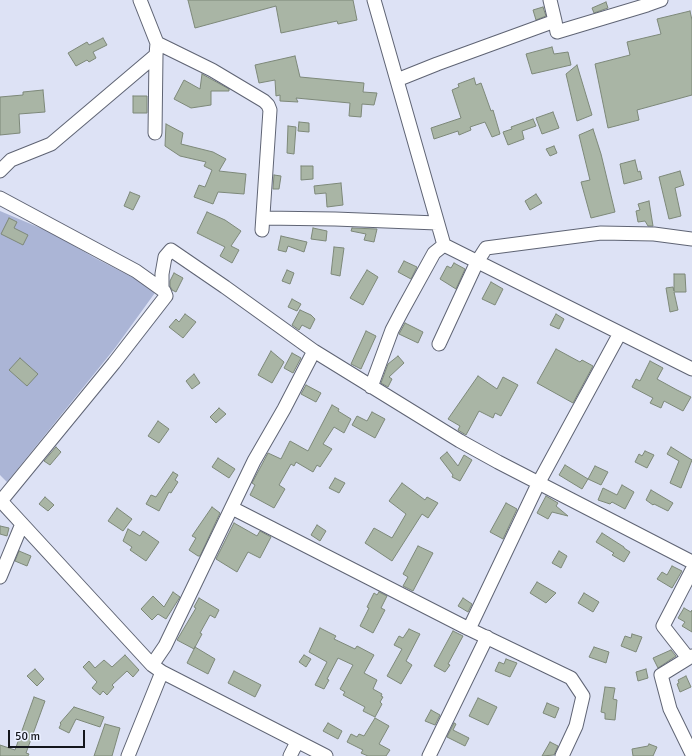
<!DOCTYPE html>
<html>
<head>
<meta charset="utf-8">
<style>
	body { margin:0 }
	#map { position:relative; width:692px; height:756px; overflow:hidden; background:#dde2f5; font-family:Signika,sans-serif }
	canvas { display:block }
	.scale { position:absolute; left:8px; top:730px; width:77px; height:18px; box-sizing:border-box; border:2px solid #14161c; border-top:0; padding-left:5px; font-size:12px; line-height:14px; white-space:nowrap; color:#14161c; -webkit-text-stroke:3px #ebf0ff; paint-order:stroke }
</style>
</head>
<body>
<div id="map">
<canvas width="692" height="756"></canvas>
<div class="scale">50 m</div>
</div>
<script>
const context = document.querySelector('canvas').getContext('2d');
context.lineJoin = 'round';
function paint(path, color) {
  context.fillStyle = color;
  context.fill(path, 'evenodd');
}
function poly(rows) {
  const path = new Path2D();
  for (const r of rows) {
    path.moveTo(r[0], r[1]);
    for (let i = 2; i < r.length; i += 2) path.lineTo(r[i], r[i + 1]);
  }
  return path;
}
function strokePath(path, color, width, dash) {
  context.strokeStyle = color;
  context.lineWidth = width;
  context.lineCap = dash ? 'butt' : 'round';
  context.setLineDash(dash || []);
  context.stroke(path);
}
const green = poly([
	[0,211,52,233,95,258,157,290,115,348,7,482,0,475]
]);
const building = poly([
	[188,0,353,0,357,20,338,24,337,21,281,33,276,6,195,28,188,0],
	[606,2,608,8,594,13,592,8,606,2],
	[543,7,546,16,536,20,533,10,543,7],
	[690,11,692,20,692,95,637,110,639,120,608,128,595,64,630,55,627,42,661,34,657,19,690,11],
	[103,38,107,45,93,52,96,58,89,62,87,60,76,66,68,53,87,42,89,45,103,38],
	[552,47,554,54,568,52,571,65,532,74,526,54,552,47],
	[295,56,300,77,364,83,363,92,377,93,374,105,362,104,361,117,349,116,350,103,296,98,298,102,280,101,280,95,276,96,275,80,259,83,255,65,295,56],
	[577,65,592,115,577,121,566,74,577,65],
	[202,74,229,89,229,91,211,91,211,105,191,108,174,99,184,80,200,89,202,74],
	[474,78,476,85,481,83,491,111,493,110,500,134,492,137,485,122,470,127,471,130,459,135,458,131,434,139,431,128,461,118,452,90,459,87,458,84,474,78],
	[43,90,45,112,19,114,20,133,0,135,0,97,23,95,23,92,43,90],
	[133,96,147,96,147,113,133,113,133,96],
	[553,112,559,128,542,134,536,118,553,112],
	[533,119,536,126,522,131,524,139,508,145,503,132,512,129,511,127,533,119],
	[299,122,309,123,309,132,298,131,299,122],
	[166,124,183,133,181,144,213,152,226,159,219,171,246,174,244,194,218,192,213,204,194,197,199,185,205,187,212,170,204,166,206,162,180,156,165,146,166,124],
	[288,126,296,127,294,154,287,153,288,126],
	[593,129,601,154,615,212,591,218,581,182,590,180,579,135,593,129],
	[554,146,557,153,550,156,546,149,554,146],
	[635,160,638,172,640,171,642,179,624,184,620,164,635,160],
	[301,166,313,166,313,179,301,180,301,166],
	[680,171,684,185,675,188,681,216,669,219,659,177,680,171],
	[274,175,281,176,279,189,273,189,274,175],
	[341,183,343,205,327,207,326,193,315,194,314,186,341,183],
	[130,192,140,196,133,210,124,206,130,192],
	[536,194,542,203,530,210,525,201,536,194],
	[649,201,653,226,648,226,645,221,638,222,636,211,640,210,638,204,649,201],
	[207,212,225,220,241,231,231,246,239,250,232,263,220,256,225,247,197,233,207,212],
	[9,218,17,222,14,228,28,235,23,245,1,234,9,218],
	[313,228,327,231,326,241,311,239,313,228],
	[352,228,377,229,374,242,364,240,366,234,351,231,352,228],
	[281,236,307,242,304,252,288,246,286,252,278,250,281,236],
	[334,247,344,248,340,276,331,274,334,247],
	[404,261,417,267,411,279,398,272,404,261],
	[454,263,465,269,456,289,440,279,447,266,451,268,454,263],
	[287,270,294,273,290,284,282,281,287,270],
	[367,270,378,277,363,305,350,298,367,270],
	[174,273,183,278,176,292,172,290,170,286,170,281,174,273],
	[674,274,685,274,686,292,674,292,678,310,670,312,666,288,673,287,674,291,674,274],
	[491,282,503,289,495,305,482,299,491,282],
	[292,299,301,304,297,311,288,307,292,299],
	[300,310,311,315,315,319,310,329,302,325,299,330,292,325,300,310],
	[185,314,196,322,183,338,169,327,176,319,179,322,185,314],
	[556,314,564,319,559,329,550,325,556,314],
	[405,323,423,332,418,343,399,334,405,323],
	[366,331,376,336,361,369,351,364,366,331],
	[556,349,580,362,582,360,593,366,573,403,537,383,556,349],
	[271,351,284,362,272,383,258,375,271,351],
	[292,353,301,358,293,373,284,368,292,353],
	[398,356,404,363,389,377,392,379,388,387,381,383,388,364,398,356],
	[20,358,38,374,27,386,9,370,20,358],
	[650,361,663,368,657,379,677,390,691,397,683,411,664,401,661,408,650,403,653,398,632,387,636,379,640,381,650,361],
	[194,374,200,383,192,389,186,381,194,374],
	[478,376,497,389,503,377,518,385,501,416,495,413,493,418,479,411,466,435,458,430,460,426,448,419,478,376],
	[306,385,321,393,316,402,301,394,306,385],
	[332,405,339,409,338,411,351,419,344,433,334,427,323,444,332,449,320,467,317,465,313,472,296,462,294,466,291,464,279,485,285,489,274,508,250,495,255,485,252,483,268,453,281,459,290,441,308,451,332,405],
	[219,408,226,414,216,423,210,417,219,408],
	[372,412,385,419,375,438,352,425,357,416,367,421,372,412],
	[158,421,169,429,159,443,148,436,158,421],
	[56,447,61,452,50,465,44,461,56,447],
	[671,447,692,460,681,488,670,483,679,461,667,454,671,447],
	[645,451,654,455,647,468,635,462,639,454,642,456,645,451],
	[447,452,458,466,464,455,472,460,460,481,452,477,453,475,440,458,447,452],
	[218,458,235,469,229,478,212,467,218,458],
	[565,465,588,479,582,489,559,475,565,465],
	[595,466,608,472,601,485,588,479,595,466],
	[173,472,178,475,175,480,178,482,171,493,169,492,159,511,146,504,151,495,156,497,173,472],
	[335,478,345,483,339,493,329,488,335,478],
	[402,483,425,500,427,497,438,503,428,518,422,514,392,561,365,543,374,528,392,538,406,514,389,501,402,483],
	[622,485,634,492,625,509,612,502,610,504,598,500,603,488,617,495,622,485],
	[651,490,673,503,668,511,654,504,653,505,646,500,651,490],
	[546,496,558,503,556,506,568,516,552,512,548,519,537,513,546,496],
	[45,497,54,505,48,511,39,504,45,497],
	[506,503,517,509,503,539,490,532,506,503],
	[212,507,220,513,200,556,198,556,189,550,196,538,192,536,212,507],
	[117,508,132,519,123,531,108,521,117,508],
	[234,523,257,536,260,531,271,537,260,558,248,552,237,572,216,559,234,523],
	[317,525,326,531,320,541,311,535,317,525],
	[0,526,9,528,7,536,0,534,0,526],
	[128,529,140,536,143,531,159,542,146,561,130,550,132,547,123,541,128,529],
	[602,533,624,547,624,548,630,552,624,562,612,555,614,553,596,542,602,533],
	[418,546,433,553,413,591,403,586,408,577,403,574,418,546],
	[19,551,31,556,27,566,15,561,19,551],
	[559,551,567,556,561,568,552,563,559,551],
	[672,566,682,571,672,588,657,579,662,572,667,575,672,566],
	[537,582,556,593,546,603,530,593,537,582],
	[173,592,180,597,166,619,158,614,152,620,141,609,153,596,164,607,173,592],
	[379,592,387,596,381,608,385,610,373,633,360,626,369,608,367,607,374,593,377,595,379,592],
	[584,593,599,602,593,612,578,603,584,593],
	[199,598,219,610,215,618,210,615,200,633,202,634,194,649,177,640,196,608,194,607,199,598],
	[463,598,472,604,468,612,458,606,463,598],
	[684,608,691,612,692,610,692,632,682,626,685,622,678,618,684,608],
	[320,628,336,636,334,639,355,649,357,646,374,655,364,673,377,680,373,689,382,694,381,696,383,697,380,702,382,704,375,717,363,711,365,707,343,695,345,692,340,689,353,665,338,658,327,679,329,680,324,689,315,685,327,662,309,652,320,628],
	[409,629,420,634,406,661,412,665,401,684,387,676,402,649,394,645,399,636,403,638,409,629],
	[453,631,463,636,448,664,450,665,445,672,434,666,453,631],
	[632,634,642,637,636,652,621,646,625,636,631,638,632,634],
	[195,647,215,659,208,674,187,663,195,647],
	[594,647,609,652,606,663,589,657,594,647],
	[671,650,676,656,658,668,653,658,671,650],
	[125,655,139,670,133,677,127,671,112,685,114,687,107,695,103,691,100,695,92,688,97,682,83,667,89,661,95,668,104,660,112,667,125,655],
	[304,655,311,659,306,667,299,662,304,655],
	[506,659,517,663,510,677,495,671,499,662,504,664,506,659],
	[35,669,44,679,37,686,27,676,35,669],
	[646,669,648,678,638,681,636,672,646,669],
	[234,671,261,685,255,697,228,683,234,671],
	[686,676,691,687,680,692,677,684,679,683,678,680,686,676],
	[605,687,615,688,613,699,617,700,615,720,605,719,605,713,601,712,605,687],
	[34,697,45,701,26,753,29,754,28,756,0,756,0,745,15,750,34,697],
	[478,698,497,707,488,725,469,716,478,698],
	[547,703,559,708,555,718,543,713,547,703],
	[74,707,104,717,100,727,76,719,69,733,59,728,61,724,60,723,74,707],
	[431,710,440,715,435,725,425,721,431,710],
	[375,718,389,726,379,744,390,750,386,756,368,756,361,753,363,750,347,742,351,734,357,737,359,734,364,736,375,718],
	[328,723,342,731,338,739,323,731,328,723],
	[454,723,456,724,453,730,469,738,465,746,447,737,454,723],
	[105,724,120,728,112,756,94,756,105,724],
	[550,742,558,746,554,755,542,756,550,742],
	[649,744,657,747,653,756,633,756,632,749,648,746,649,744]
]);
const minor = poly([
	[374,0,444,245,692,369],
	[550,0,555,21,557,32,647,5,661,0],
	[157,43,212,70,264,101,268,105,270,110,262,230],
	[397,80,437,64,555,21],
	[155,133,156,55],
	[0,171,11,160,51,144,156,55,157,43,140,0],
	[0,198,136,271,164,291,166,296,114,363,1,501],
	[263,218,335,219,437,223],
	[162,289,162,274,165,257,171,250,225,287,314,351],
	[439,344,477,262,486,248,601,233,654,234,692,239],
	[371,387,392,330,402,311,434,253,444,245],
	[0,500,152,665,162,672,326,756],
	[232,508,469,629,571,678,583,696,576,726,562,756],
	[0,577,22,524],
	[469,629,539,482,620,333],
	[692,656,661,675,670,709,692,754],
	[688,658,663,626,692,570],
	[152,665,165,646,254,461,284,409,314,351,460,441,498,462,692,562],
	[128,756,162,672],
	[290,756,297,742],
	[429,756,487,637]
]);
paint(green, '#abb5d6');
paint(building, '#a9b5a5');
strokePath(building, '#7d8879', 1);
strokePath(minor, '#5f6474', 15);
strokePath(minor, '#fff', 13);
</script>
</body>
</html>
